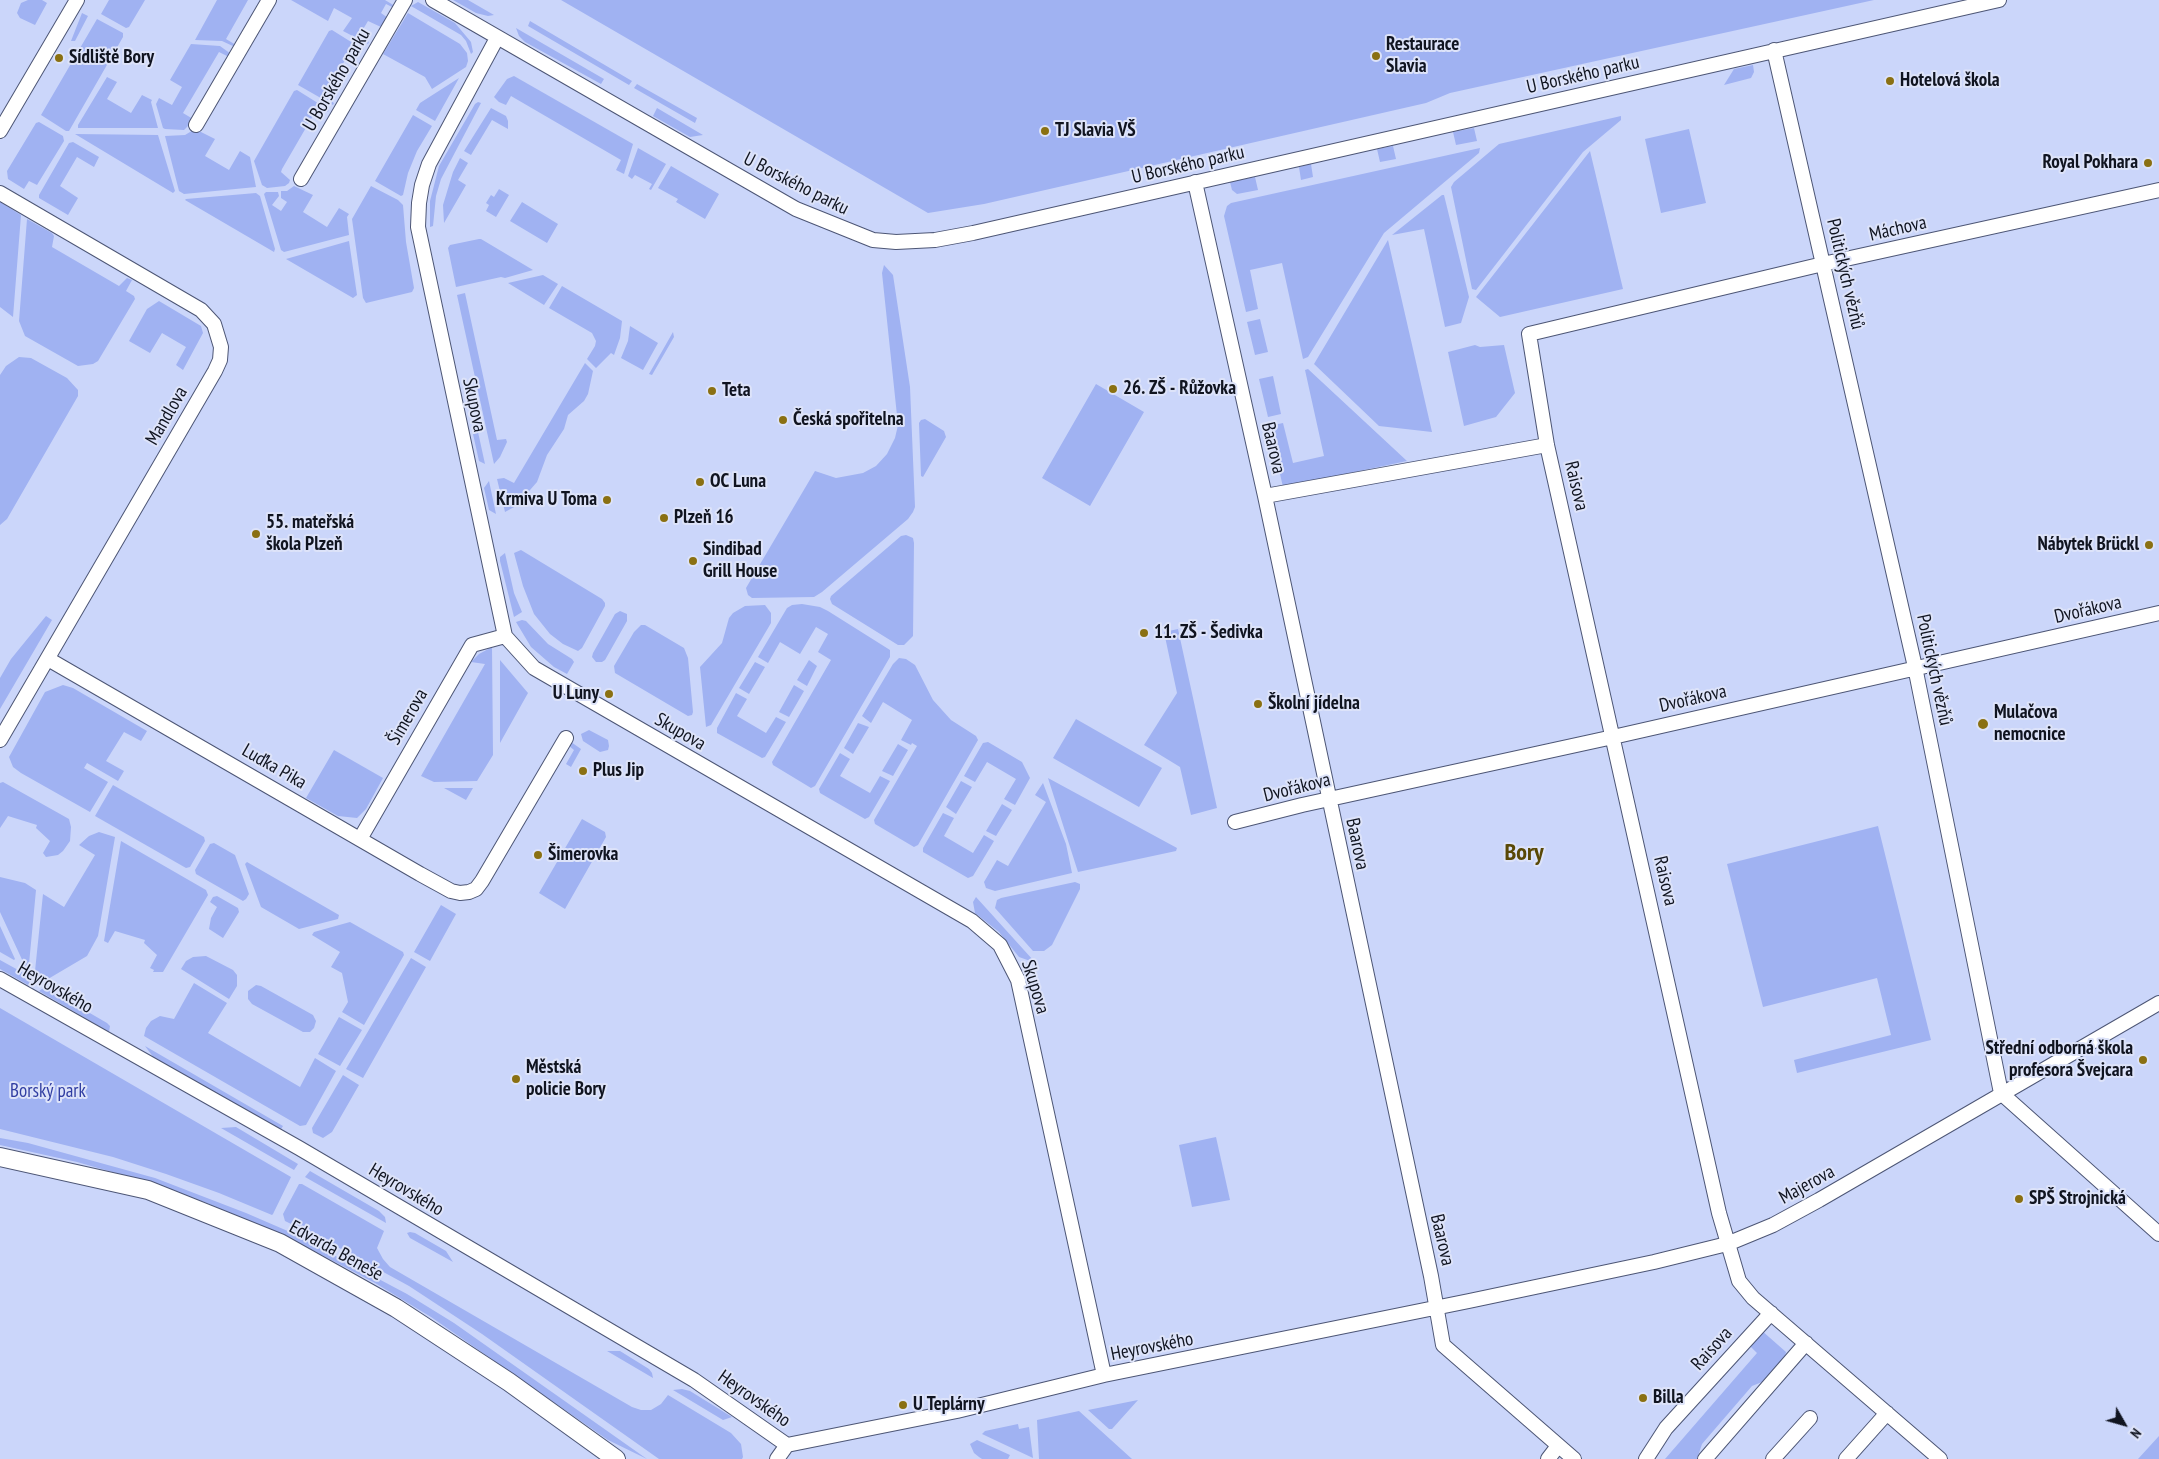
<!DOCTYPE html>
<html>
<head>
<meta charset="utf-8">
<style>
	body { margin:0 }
	#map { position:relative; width:2159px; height:1459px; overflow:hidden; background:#cbd6fa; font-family:"PT Sans Narrow",sans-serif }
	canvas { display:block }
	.north { position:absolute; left:2099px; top:1399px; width:50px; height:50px; -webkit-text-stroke:4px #dde3f9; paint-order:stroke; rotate:128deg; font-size:14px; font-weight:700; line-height:20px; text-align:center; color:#101420 }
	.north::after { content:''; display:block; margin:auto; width:18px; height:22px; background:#101420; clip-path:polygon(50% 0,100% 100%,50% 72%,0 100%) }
</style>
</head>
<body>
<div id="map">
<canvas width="2159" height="1459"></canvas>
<div class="north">N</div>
</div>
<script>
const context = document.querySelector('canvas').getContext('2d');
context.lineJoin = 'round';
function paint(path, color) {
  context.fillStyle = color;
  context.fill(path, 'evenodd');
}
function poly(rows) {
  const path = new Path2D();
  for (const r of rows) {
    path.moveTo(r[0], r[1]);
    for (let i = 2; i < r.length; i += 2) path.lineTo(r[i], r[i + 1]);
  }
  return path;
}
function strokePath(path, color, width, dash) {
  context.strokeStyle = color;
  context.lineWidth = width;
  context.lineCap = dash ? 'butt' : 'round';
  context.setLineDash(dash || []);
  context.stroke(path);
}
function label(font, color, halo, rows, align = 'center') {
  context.font = font + ' "PT Sans Narrow",sans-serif';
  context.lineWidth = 4;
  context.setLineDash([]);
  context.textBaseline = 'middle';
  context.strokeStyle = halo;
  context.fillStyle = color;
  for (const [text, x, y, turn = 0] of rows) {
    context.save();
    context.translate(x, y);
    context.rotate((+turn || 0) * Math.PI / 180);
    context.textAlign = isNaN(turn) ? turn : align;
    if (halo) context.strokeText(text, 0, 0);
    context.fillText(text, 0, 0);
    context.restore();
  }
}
const green = poly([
	[28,0,42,0,47,3,35,25,20,18,17,13,21,3],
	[109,0,145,0,129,27,126,28,101,14],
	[217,0,248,0,226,39,236,45,235,47,222,41,195,40],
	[291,0,385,0,395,6,394,8,386,4,381,13,388,18,381,27,368,21,359,36,369,42,368,44,343,31,352,18,334,8,328,21],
	[453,0,468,0,494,15,488,16,476,13],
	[561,0,1874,0,1450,93,1426,103,984,204,928,213],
	[418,2,455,23,471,42,473,52,471,54,466,41,461,35,411,6],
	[82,13,88,16,75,41,71,41],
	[408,13,460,44,467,53,468,61,466,67,432,89,425,77,383,54],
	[97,19,123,33,123,37,69,131,66,131,41,115],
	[530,21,632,81,629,85,528,26],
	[516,28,604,79,601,84,525,42,519,36],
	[332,30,364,50,353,46,324,97,334,103,333,105,298,85,329,31],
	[191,44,220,46,231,54,229,57,219,52,183,113,193,119,187,127,184,130,165,129,163,128,156,104,159,98,172,105,182,87,170,80],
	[1753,65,1754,72,1751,78,1724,85,1734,69],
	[514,76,633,144,624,174,616,170,621,160,511,96,506,105,499,102,494,97,507,79],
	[107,77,117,82,107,99,131,113,142,95,152,100,151,102,158,128,78,128,78,125],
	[459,78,435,121,416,110,420,103],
	[637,84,697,118,695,123,634,88],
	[297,90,329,110,328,112,318,107,282,169,281,172,290,180,289,183,285,186,267,188,262,185,254,161,294,91],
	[478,102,481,103,441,179,436,196,433,226,430,227,430,201,439,166,475,104],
	[491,108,506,116,508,121,508,129,492,120,471,155,464,151],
	[657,108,703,135,690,137,653,116],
	[413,115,432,126,417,151,408,173,403,195,401,196,375,181],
	[1621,116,1621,120,1583,152,1476,290,1472,289,1451,187,1454,182,1499,144],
	[39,122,63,136,64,141,37,185,29,181,24,189,8,179,7,171,36,123],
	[1474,128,1477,141,1456,145,1453,132],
	[195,129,215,139,205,156,229,170,240,151,250,157,256,187,184,194,179,191,165,136,185,135],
	[1689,129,1706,203,1661,213,1645,139],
	[75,134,158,135,175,191,173,193],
	[73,142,99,157,94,167,77,157,60,186,78,198,68,215,39,198,39,195,69,143],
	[1393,146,1396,159,1380,162,1377,149],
	[638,148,666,164,651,190,649,189,652,184,635,175,632,179,628,176],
	[1480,148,1479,153,1384,233,1308,357,1303,359,1282,263,1250,270,1258,309,1246,312,1224,216,1227,206,1231,203],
	[1590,151,1623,289,1500,317,1476,297],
	[460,158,468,163,458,180,466,185,444,223,443,205,453,172],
	[1311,164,1313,177,1301,180,1299,167],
	[671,166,719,194,705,219,676,202,678,199,658,188],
	[1255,177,1258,190,1237,194,1232,190,1230,182],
	[294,186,313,195,303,212,327,227,339,208,349,214,347,217,349,235,284,252,281,250,264,194,266,192,278,192,279,196,272,205,281,211,287,202,281,198,281,191,287,191],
	[371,186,398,200,403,205,406,242,414,288,412,292,366,303,363,298,352,219],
	[499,189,509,195,496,217,486,211,489,205,486,203,491,195,494,197],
	[256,193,260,196,275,249,274,252,185,200,186,199],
	[1442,195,1444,195,1469,297,1461,323,1445,327,1424,229,1392,235],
	[0,202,21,215,13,317,0,307],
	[522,202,558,224,547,243,510,221],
	[27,219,52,233,54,236,52,247,119,286,127,278,132,280,126,291,134,296,135,299,98,361,93,364,78,366,25,336,19,321],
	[479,239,481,239,533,270,505,278,501,277,456,287,448,248,450,245],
	[1388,240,1432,432,1379,426,1314,364],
	[349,241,357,295,353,298,286,259],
	[884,265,893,275,910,387,915,507,913,512,908,519,822,592,814,597,752,598,748,595,746,588,815,471,836,478,863,473,876,466,887,454,895,438,898,425,882,273],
	[543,275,558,284,544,305,508,283],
	[562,286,622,321,620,338,614,355,611,353,596,368,587,359,595,346,596,341,592,333,549,308],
	[465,293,497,440,506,439,507,442,500,457,494,464,457,295],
	[159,301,201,326,203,333,183,370,176,365,186,347,162,333,150,353,129,341,147,309],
	[1260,319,1268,352,1255,355,1247,322],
	[630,326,658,343,643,370,621,358,628,341],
	[673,332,674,337,652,375,649,374],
	[1475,345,1480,347,1504,345,1515,393,1496,417,1464,426,1448,352],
	[19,357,31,358,67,378,78,390,78,396,7,519,0,525,0,375,6,366],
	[585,363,593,371,588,394,584,401,568,415,564,429,547,455,537,482,516,506,505,512,497,479,504,478,514,483],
	[1308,369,1407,461,1283,487,1269,426,1283,423,1293,463,1324,456,1305,370],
	[1273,376,1281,414,1268,417,1259,379],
	[1096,384,1144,412,1090,506,1042,478],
	[925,419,944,431,946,437,923,477,921,476,919,423,921,420],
	[478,432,485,464,479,461,473,434],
	[489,481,496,514,489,510,484,488],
	[906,535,913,538,914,543,913,636,904,645,898,645,832,604,830,599,831,596,901,536],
	[521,550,602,599,605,603,605,606,582,648,578,651,563,644,550,634,534,614,523,586,514,553],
	[505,553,514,593,522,612,514,617,500,561,500,557],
	[802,604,820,607,828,611,890,650,890,657,815,786,811,788,773,765,772,762,831,660,818,652,828,634,816,627,800,654,780,642,768,663,758,657,787,608,792,605],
	[765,605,771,613,771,623,711,725,706,727,700,667,722,643,729,618,733,613,745,606],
	[620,611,627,614,627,621,605,660,602,662,596,662,592,657,593,653,615,614],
	[46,616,52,620,0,709,0,678,11,659],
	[522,620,526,621,548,644,572,659,574,662,567,674,554,667,531,647,516,622],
	[641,625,645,625,684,648,688,658,693,712,692,715,688,716,615,673,614,666,634,632],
	[1178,629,1217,808,1191,815,1180,767,1144,745,1177,693,1164,632],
	[492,647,493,755,477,781,434,782,421,776,485,664,471,662,479,654],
	[899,658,906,659,915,665,933,700,951,720,976,736,978,740,918,845,914,847,875,824,874,820,917,746,912,743,911,745,901,740,912,720,883,702,871,723,862,716,893,664],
	[500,660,528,693,500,743],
	[809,660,817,666,807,686,797,680],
	[755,662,765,667,749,694,739,688],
	[63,685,73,688,147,731,141,741,124,732,106,761,124,771,118,781,87,763,84,768,108,782,90,812,21,773,13,767,9,757,45,692],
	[794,685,804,691,789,717,779,712],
	[736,693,747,699,737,716,766,733,776,717,786,722,765,757,762,758,717,733,717,728],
	[1076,719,1162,768,1139,807,1053,758],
	[858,723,869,727,853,754,844,748],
	[589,730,608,740,609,746,608,750,600,752,583,741,581,734],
	[571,742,581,749,571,767,566,764,574,750,569,746],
	[988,742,1022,762,1030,778,1015,805,1004,799,1016,779,987,762,975,782,964,776,983,743],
	[898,744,908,750,893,776,882,771],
	[334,750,383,778,366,809,357,818,338,816,306,798],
	[840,753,850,759,840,776,870,793,880,776,890,781,869,817,865,819,820,793,819,789],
	[1048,778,1177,848,1176,851,1078,872],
	[961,781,972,787,956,814,946,807],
	[3,782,69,819,71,827,70,841,63,851,58,855,46,857,43,853,50,841,36,828,37,825,8,816,0,828,0,783],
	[1043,783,1066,844,1072,873,995,891,986,888,984,882,997,860,1008,866,1046,802,1035,795],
	[113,785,204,837,205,841,190,867,186,868,95,816],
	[444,788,473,788,466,800],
	[1002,804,1012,810,996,836,986,831],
	[943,813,954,818,944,836,973,853,984,835,994,841,973,876,968,878,923,852,923,848],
	[582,819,605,832,606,837,565,909,539,893],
	[1878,826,1931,1040,1797,1073,1794,1060,1891,1035,1877,978,1763,1007,1727,864],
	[99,832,115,837,98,936,87,956,48,979,35,971,43,894,64,907,95,855,79,845,89,836],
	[121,841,206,890,208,895,163,972,153,972,154,970,150,968,157,955,144,943,145,940,115,931,108,943,104,941],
	[214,843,235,855,249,894,246,899,243,901,196,874,195,870,210,844],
	[247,862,339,915,338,919,299,929,261,907,245,864],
	[0,877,25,883,36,890,29,964,25,966,0,912],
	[1075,882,1080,884,1080,889,1052,945,1044,951,1033,951,995,908,997,900,1001,898],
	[217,896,238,908,239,912,223,938,209,929,211,918,217,907,210,902,213,897],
	[976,897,1033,960,1033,962,1019,957,999,932,975,913,973,902],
	[441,905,456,914,430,961,414,952],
	[350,922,403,952,404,955,364,1025,342,1012,348,1002,342,973,331,967,340,952,312,935,314,932],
	[0,926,15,959,14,960,0,952],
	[206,956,233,970,237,975,237,986,229,999,181,969,186,961,193,957],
	[411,958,426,967,363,1078,346,1069],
	[0,960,29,976,31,980,28,985,0,969],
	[194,983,227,1003,208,1033,300,1087,315,1058,336,1071,306,1125,300,1126,144,1036,146,1028,151,1021,160,1016,174,1019],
	[256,985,261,986,313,1015,316,1021,314,1028,310,1032,303,1032,252,1004,248,999,248,991],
	[45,987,107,1023,110,1026,109,1032,39,991],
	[0,1008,291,1177,273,1214,272,1215,219,1193,166,1174,113,1157,0,1129],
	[339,1017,362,1030,340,1066,318,1054],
	[145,1046,283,1126,280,1131,154,1058],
	[343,1075,359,1085,332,1132,323,1138,313,1133,312,1128],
	[236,1127,298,1164,294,1170,221,1128],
	[1216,1137,1230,1200,1192,1207,1179,1145],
	[0,1138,28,1143,155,1178,246,1213,290,1232,407,1294,454,1323,647,1459,608,1440,431,1317,375,1283,316,1252,207,1203,140,1180,77,1162,0,1145],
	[310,1171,379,1211,385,1217,386,1223,305,1177],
	[299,1184,302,1184,384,1231,377,1248,383,1259,390,1267,632,1407,641,1410,651,1410,661,1404,668,1395,731,1433,741,1444,743,1457,742,1459,659,1459,482,1334,409,1286,332,1244,285,1221,283,1214],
	[410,1232,415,1233,446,1251,453,1262,410,1238,407,1233],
	[1761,1330,1786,1352,1785,1357,1767,1380,1752,1386,1702,1444,1697,1459,1665,1459,1757,1353,1748,1344],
	[607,1351,620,1351,649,1369,652,1373,653,1378],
	[682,1389,690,1391,732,1417,723,1420,673,1390],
	[1138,1400,1112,1429,1109,1429,1088,1410],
	[1079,1411,1132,1459,1039,1459,1037,1420],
	[1018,1424,1019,1429,1029,1427,1033,1458,982,1434,985,1431],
	[2159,1436,2159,1459,2138,1459],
	[977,1440,1010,1455,1008,1459,982,1459,979,1457,974,1453,970,1444]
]);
const minor = poly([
	[433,0,796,209,873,240,896,242,935,240,973,233,1999,0],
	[497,38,429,164,422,185,419,203,418,227,505,636,534,668,972,921,1000,945,1018,980,1104,1375],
	[1774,50,1915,667,2001,1093,2159,1234],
	[196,125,269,0],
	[0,131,77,0],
	[301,179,405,0],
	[1195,182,1265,496,1431,1276,1443,1345,1574,1459],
	[0,193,201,310,214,324,221,347,220,360,215,371,0,740],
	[1265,496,1547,445],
	[48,659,420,874,451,891,460,893,469,892,476,889,482,881,566,738],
	[1235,822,1302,805,1613,737,2159,613],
	[360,839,472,645,505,636],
	[0,979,299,1148,694,1380,787,1445],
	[777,1459,787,1445,957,1411,1104,1375,1469,1301,1654,1262,1727,1244,1773,1225,1819,1200,2159,1003],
	[1548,1459,1558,1446],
	[1646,1459,1666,1428,1771,1313],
	[1705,1459,1806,1343],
	[1773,1459,1810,1418],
	[1846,1459,1887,1413],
	[1940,1459,1753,1298,1739,1281,1719,1213,1547,445,1529,334,1823,264,2159,190]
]);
const tertiary = poly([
	[0,1157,148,1190,280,1243,396,1308,509,1382,616,1459]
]);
const markers = [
	[1376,56,5,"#8a7012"],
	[59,58,5,"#8a7012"],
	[1890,81,5,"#8a7012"],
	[1045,131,5,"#8a7012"],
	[2148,163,5,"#8a7012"],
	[1113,389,5,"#8a7012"],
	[712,391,5,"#8a7012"],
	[783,420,5,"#8a7012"],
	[700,482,5,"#8a7012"],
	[607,500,5,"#8a7012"],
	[664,518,5,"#8a7012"],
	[256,534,5,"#8a7012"],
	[2149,545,5,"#8a7012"],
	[693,561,5,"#8a7012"],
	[1144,633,5,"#8a7012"],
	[609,694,5,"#8a7012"],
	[1258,704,5,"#8a7012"],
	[1983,724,6,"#8a7012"],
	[583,771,5,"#8a7012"],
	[538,855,5,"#8a7012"],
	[2143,1060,5,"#8a7012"],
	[516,1079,5,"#8a7012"],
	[2019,1199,5,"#8a7012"],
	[1643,1398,5,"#8a7012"],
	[903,1405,5,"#8a7012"]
];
const poiNames = [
	["Restaurace",1386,45],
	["Slavia",1386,67],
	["Sídliště Bory",69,58],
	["Hotelová škola",1900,81],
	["TJ Slavia VŠ",1055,131],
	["Royal Pokhara",2138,163,"right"],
	["26. ZŠ - Růžovka",1123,389],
	["Teta",722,391],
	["Česká spořitelna",793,420],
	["OC Luna",710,482],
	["Krmiva U Toma",597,500,"right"],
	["Plzeň 16",674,518],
	["55. mateřská",266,523],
	["škola Plzeň",266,545],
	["Nábytek Brückl",2139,545,"right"],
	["Sindibad",703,550],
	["Grill House",703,572],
	["11. ZŠ - Šedivka",1154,633],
	["U Luny",599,694,"right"],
	["Školní jídelna",1268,704],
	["Mulačova",1994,713],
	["nemocnice",1994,735],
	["Plus Jip",593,771],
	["Šimerovka",548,855],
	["Střední odborná škola",2133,1049,"right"],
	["profesora Švejcara",2133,1071,"right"],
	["Městská",526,1068],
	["policie Bory",526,1090],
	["SPŠ Strojnická",2029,1199],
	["Billa",1653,1398],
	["U Teplárny",913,1405]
];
const streetNames = [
	["U Borského parku",1583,75,-13],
	["U Borského parku",337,80,-60],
	["U Borského parku",1188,165,-13],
	["U Borského parku",796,184,27],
	["Máchova",1898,229,-13],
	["Politických vězňů",1845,274,77],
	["Skupova",474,405,78],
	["Mandlova",167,416,-60],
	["Baarova",1273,448,77],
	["Raisova",1576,486,77],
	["Dvořákova",2088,610,-13],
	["Politických vězňů",1934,670,78],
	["Dvořákova",1693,699,-13],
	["Šimerova",408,717,-60],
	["Skupova",680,732,30],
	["Luďka Pika",274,767,30],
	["Dvořákova",1297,788,-14],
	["Baarova",1357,844,78],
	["Raisova",1665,881,77],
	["Skupova",1035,987,73],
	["Heyrovského",55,988,30],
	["Majerova",1807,1185,-29],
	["Heyrovského",406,1190,31],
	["Baarova",1442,1240,77],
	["Edvarda Beneše",336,1251,29],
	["Heyrovského",1152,1347,-11],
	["Raisova",1712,1349,-48],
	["Heyrovského",754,1399,35]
];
const parkNames = [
	["Borský park",48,1092]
];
const districtNames = [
	["Bory",1524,853]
];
paint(green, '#a0b2f2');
strokePath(minor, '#4d5675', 16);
strokePath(tertiary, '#4d5675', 20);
strokePath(minor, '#fff', 14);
strokePath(tertiary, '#fff', 18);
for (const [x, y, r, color] of markers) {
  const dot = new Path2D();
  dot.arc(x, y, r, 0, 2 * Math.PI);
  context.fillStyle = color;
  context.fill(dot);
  strokePath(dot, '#dde3f9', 2);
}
label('bold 19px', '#101420', '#dde3f9', poiNames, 'left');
label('19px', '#101420', '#dde3f9', streetNames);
label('19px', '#313ea2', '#dde3f9', parkNames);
label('bold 24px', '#594806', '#dde3f9', districtNames);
</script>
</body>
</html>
